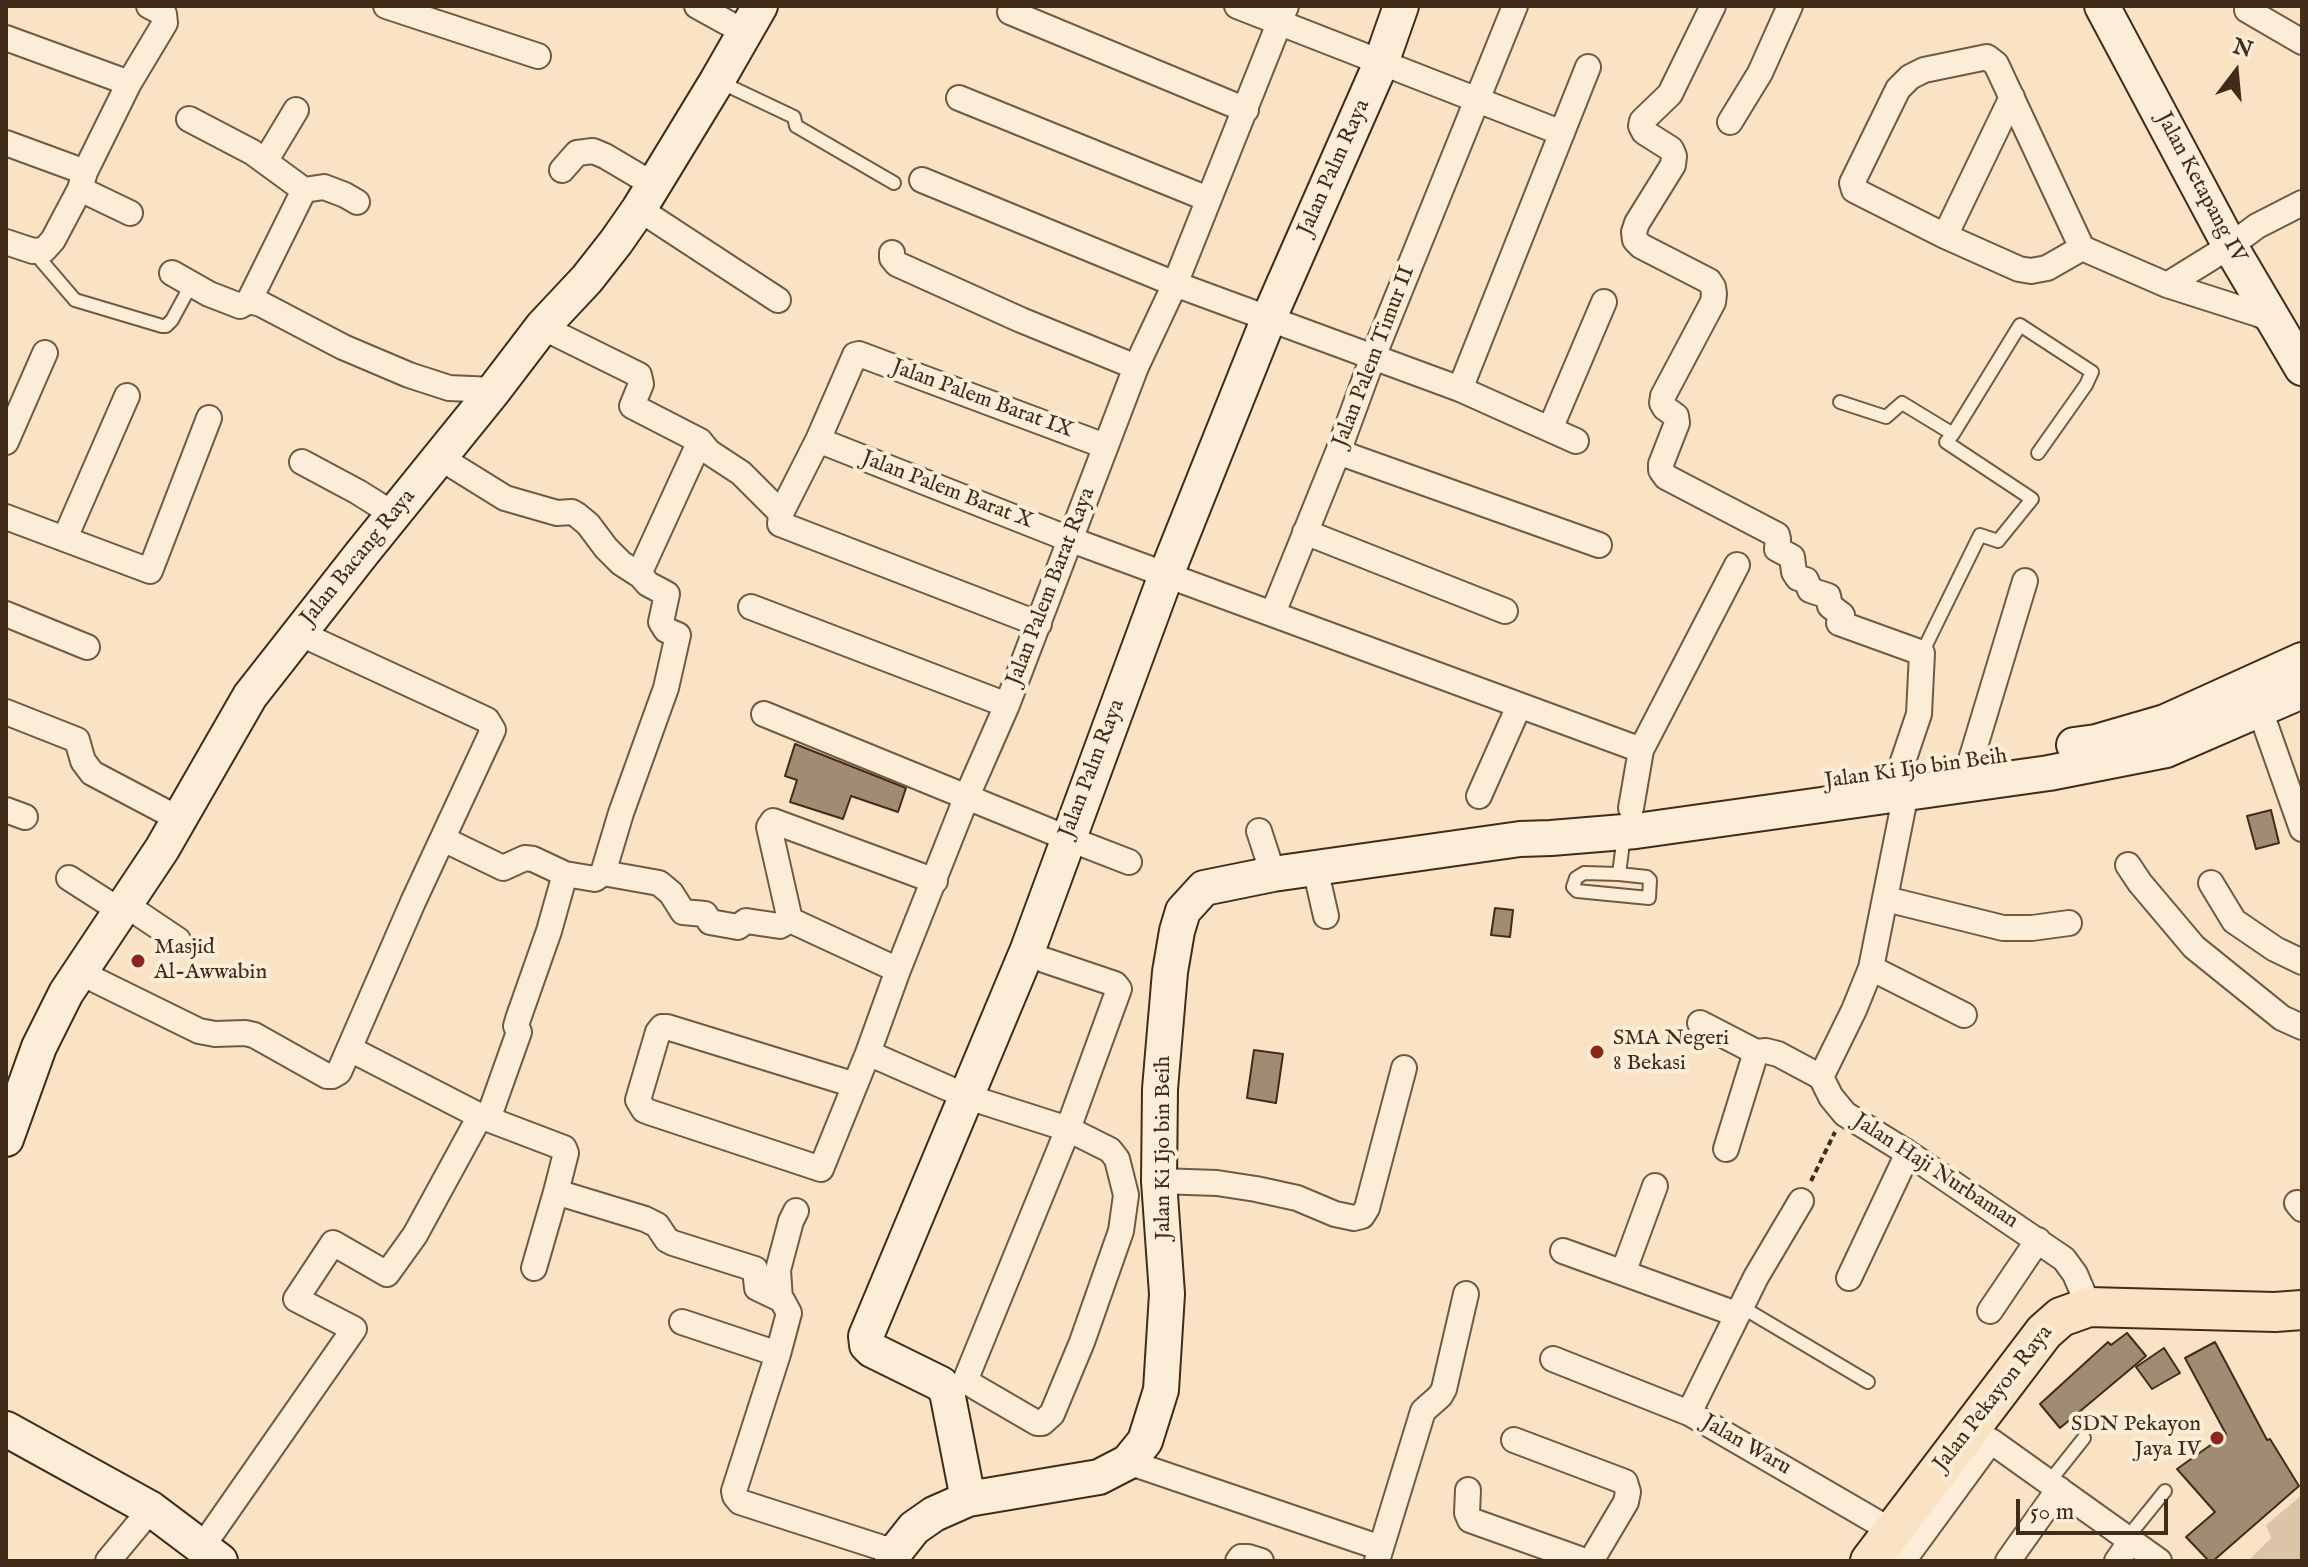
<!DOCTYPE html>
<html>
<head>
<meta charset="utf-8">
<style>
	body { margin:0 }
	#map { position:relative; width:2308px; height:1567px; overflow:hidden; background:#fae3c4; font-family:"IM FELL English",serif }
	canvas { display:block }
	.frame { position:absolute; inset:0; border:8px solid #412c1a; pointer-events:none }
	.north { position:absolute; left:2196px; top:32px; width:80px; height:80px; -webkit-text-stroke:6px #fcedd9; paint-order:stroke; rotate:16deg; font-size:22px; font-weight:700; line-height:32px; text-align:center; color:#412c1a }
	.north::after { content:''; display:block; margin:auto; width:28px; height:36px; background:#412c1a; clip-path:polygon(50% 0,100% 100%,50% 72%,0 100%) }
	.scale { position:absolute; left:2016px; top:1499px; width:152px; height:36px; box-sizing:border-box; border:4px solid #412c1a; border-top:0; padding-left:10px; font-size:24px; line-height:28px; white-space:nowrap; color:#412c1a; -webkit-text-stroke:6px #fcedd9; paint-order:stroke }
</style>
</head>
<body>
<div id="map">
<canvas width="2308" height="1567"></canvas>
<div class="frame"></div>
<div class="north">N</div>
<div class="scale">50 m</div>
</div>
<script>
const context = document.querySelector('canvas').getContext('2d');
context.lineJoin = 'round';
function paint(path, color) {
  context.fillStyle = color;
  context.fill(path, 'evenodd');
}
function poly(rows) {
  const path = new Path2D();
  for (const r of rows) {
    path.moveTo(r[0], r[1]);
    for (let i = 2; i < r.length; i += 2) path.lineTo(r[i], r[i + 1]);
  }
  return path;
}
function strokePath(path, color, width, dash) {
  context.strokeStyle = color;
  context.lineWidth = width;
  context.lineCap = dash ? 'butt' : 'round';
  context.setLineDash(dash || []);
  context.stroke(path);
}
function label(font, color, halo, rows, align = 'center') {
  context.font = font + ' "IM FELL English",serif';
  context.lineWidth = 8;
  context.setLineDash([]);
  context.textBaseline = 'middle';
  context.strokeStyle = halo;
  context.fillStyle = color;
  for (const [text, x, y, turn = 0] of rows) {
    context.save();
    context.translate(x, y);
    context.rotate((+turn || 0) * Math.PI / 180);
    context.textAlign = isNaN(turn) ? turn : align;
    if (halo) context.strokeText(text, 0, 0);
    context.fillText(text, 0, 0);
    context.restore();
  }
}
const green = poly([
	[2302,1495,2302,1561,2248,1561,2271,1538,2266,1525]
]);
const building = poly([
	[795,744,906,788,898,812,851,796,843,819,790,802,797,780,785,776,795,744],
	[2271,810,2279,843,2256,849,2247,816,2271,810],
	[1495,908,1513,910,1510,937,1491,935,1495,908],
	[1254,1050,1283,1054,1276,1103,1247,1098,1254,1050],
	[2127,1333,2146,1356,2060,1428,2040,1404,2108,1342,2111,1345,2127,1333],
	[2215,1342,2267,1440,2270,1439,2299,1486,2213,1561,2209,1561,2186,1537,2215,1512,2177,1469,2226,1434,2185,1358,2215,1342],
	[2164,1348,2180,1373,2152,1389,2136,1367,2164,1348]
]);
const path = poly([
	[1811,1181,1835,1132]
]);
const lane = poly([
	[720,82,794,117,796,126,894,183],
	[33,251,75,300,162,326,166,326,172,320,192,283],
	[1840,402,1886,417,1902,403,1953,434,1946,442,2032,499,1998,541,1980,535,1922,653],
	[1953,434,2020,325,2092,372,2086,385,2038,453],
	[1619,874,1584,873,1576,878,1573,887,1577,891,1649,898,1650,880,1647,877,1619,874,1624,835],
	[1740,1306,1868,1382],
	[2049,1482,2084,1438],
	[2127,1538,2165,1491]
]);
const street = poly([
	[386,6,538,56],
	[697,6,746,33],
	[1237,6,1562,133],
	[1713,6,1670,94,1642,121,1641,126,1644,132,1671,149,1674,156,1673,165,1637,223,1634,232,1635,240,1641,246,1709,281,1713,287,1714,294,1713,302,1663,396,1662,403,1665,408,1676,416,1677,423,1661,464,1661,470,1666,477,1777,535,1778,539,1777,549,1792,557,1794,572,1798,578,1806,580,1810,590,1828,596,1830,606,1842,615,1839,623,1922,653,1919,714,1899,773],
	[2247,10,2302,42],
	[1010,12,1246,110],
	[6,38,129,83],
	[959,98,1208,199],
	[189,119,252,152,304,190,249,301],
	[1730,122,1760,73,1790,6],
	[6,143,85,172],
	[266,160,296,110],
	[562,170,577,153,593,151,605,156,654,185],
	[922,180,1175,284,1460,389,1576,441],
	[80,189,130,213],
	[304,190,324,187,345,195,357,202],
	[639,209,778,300],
	[1945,236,2012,97],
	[6,242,33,251,44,250,53,240,80,189,85,172,129,83,165,23,164,14,149,6],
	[2082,248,1996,64,1987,57,1924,70,1910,77,1898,89,1852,183,1854,190,1945,236,2019,269,2031,271,2047,268,2082,248,2167,285,2230,246,2257,226,2302,203],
	[892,253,892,258,897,264,1021,320,1136,367],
	[172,273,209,294,240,306,249,301,261,304,343,347,409,375,449,388,494,390],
	[2167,285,2258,314,2273,321],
	[542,327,639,375,641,384,632,406,700,441,709,452,741,473,781,513],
	[1460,389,1588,67],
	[1550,429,1604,302],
	[818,440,1069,539,1641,750],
	[6,442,45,353],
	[1338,452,1599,545],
	[439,457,505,498,557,513,572,512,577,515,588,524,606,548,621,563,641,576,648,584,667,594,661,622,666,630,678,635,666,688,621,813,603,873],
	[302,462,358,492,393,514],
	[6,517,150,571,209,418],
	[1305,532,1505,611],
	[65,538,127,396],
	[639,574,700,441],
	[751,607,1007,705],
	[1273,613,1338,452,1373,357,1515,6],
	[6,614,87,647],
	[1039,624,780,524,781,513,818,440,855,355,859,354,1105,446],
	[2260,710,2302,829],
	[6,712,77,740,83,761,92,773,179,819],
	[764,714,1067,838,1129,862],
	[1970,785,1970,763,2025,581],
	[1906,793,1871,968,1854,1010,1821,1077,1831,1097,1845,1114,1908,1153,2064,1259,2075,1274,2089,1307],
	[1479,796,1519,706],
	[1631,808,1641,750,1737,565],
	[6,810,25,817],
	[1259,831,1273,874],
	[443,839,503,868,525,858,533,859,565,874,595,879,603,873,659,883,671,893,683,912,705,914,710,922,738,927,746,921,780,926,790,920],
	[2128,865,2140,883,2194,947,2282,1018,2302,1027],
	[1315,868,1326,916],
	[69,878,119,910],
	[2211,883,2234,921,2275,949,2302,962],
	[1886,899,2003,928,2032,928,2069,923],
	[123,903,178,940],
	[790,920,769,827,773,821,935,881],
	[790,920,898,970],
	[1871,968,1964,1015],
	[79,972,199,1031,215,1034,245,1033,254,1035,327,1076,332,1076,339,1072,413,902,493,730,487,720,299,633],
	[1700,1023,1756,1052,1766,1051,1778,1054,1821,1077],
	[350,1049,480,1116,564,1148,566,1153,556,1192,645,1219,657,1225,667,1240,673,1243,755,1269,757,1288,782,1300,789,1313,778,1354,734,1491,735,1496,740,1502,895,1552],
	[868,1053,968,1097,1068,1129,1110,1150,1117,1159,1126,1195,1121,1231,1082,1342,1052,1414,1042,1423,1037,1423,965,1381,1068,1129,1119,989,1115,984,1044,960],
	[855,1085,667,1027,662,1027,658,1032,638,1100,644,1110,649,1112,821,1169,868,1053,898,970,967,796,1007,705,1136,367,1175,284,1286,6],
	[488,1119,519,1032,516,1026,518,1019,549,931,565,874],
	[1726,1149,1756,1052],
	[1159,1181,1217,1183,1256,1189,1297,1198,1335,1214,1354,1218,1362,1216,1367,1208,1404,1068],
	[1801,1201,1756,1277,1689,1413,1892,1531],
	[2297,1203,2302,1209],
	[1563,1251,1736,1314],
	[534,1268,556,1192],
	[1623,1273,1655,1186],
	[1849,1278,1908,1153],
	[780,1299,778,1270,791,1221,796,1211],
	[1990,1311,2038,1240],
	[682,1322,778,1354],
	[1553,1359,1689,1413],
	[1514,1440,1625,1482,1628,1492,1626,1502,1591,1561],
	[1128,1462,1381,1548],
	[1468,1490,1467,1513,1470,1520,1585,1561],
	[202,1547,354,1329,296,1299,333,1243,387,1274,415,1235,480,1116],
	[108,1561,151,1509],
	[1238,1561,1241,1557,1248,1557,1261,1561],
	[1377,1561,1423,1411,1440,1396,1444,1389,1466,1294],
	[1903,1561,1991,1441,2159,1561],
	[2008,1561,2059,1489],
	[2117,1561,2131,1541]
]);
const secondary = poly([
	[2102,6,2230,246,2302,368],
	[2074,745,2096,742,2165,722,2302,660],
	[6,1139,39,1047,66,993,162,849,250,696,363,552,494,390,542,327,587,279,616,242,639,209,717,81,760,6],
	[6,1429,151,1509,220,1561],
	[968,1499,947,1392,941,1384,872,1350,867,1345,866,1336,1028,949,1166,575,1268,320,1381,63,1401,6],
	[892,1561,895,1552,914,1528,934,1514,968,1499,1099,1477,1128,1462,1145,1441,1161,1390,1167,1294,1159,1181,1160,1089,1170,972,1177,931,1183,911,1204,888,1273,874,1520,839,1551,838,1636,831,2049,773,2166,750,2302,691]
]);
const primary = poly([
	[1870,1561,2044,1332,2061,1317,2089,1307,2275,1312,2302,1310]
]);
const markers = [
	[138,961,8,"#8f2418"],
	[1597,1052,8,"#8f2418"],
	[2217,1438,8,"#8f2418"]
];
const streetNames = [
	["Jalan Palm Raya",1335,168,-66],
	["Jalan Ketapang IV",2200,188,62],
	["Jalan Palem Timur II",1375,357,-69],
	["Jalan Palem Barat IX",982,400,20],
	["Jalan Palem Barat X",947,491,21],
	["Jalan Bacang Raya",359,558,-51],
	["Jalan Palem Barat Raya",1052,587,-69],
	["Jalan Palm Raya",1093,769,-69],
	["Jalan Ki Ijo bin Beih",1916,770,-8],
	["Jalan Ki Ijo bin Beih",1164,1148,-90],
	["Jalan Haji Nurbaman",1935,1172,33],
	["Jalan Pekayon Raya",1994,1399,-52],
	["Jalan Waru",1746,1446,30]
];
const poiNames = [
	["Masjid",154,948],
	["Al-Awwabin",154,973],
	["SMA Negeri",1613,1039],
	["8 Bekasi",1613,1064],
	["SDN Pekayon",2201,1425,"right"],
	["Jaya IV",2201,1450,"right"]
];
paint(green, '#dbc4a7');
paint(building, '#a18b72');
strokePath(building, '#412c1a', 2);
strokePath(lane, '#6f5a44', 16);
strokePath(street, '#6f5a44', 28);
strokePath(secondary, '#412c1a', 38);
strokePath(primary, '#412c1a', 42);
strokePath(path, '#412c1a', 4, [6, 4]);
strokePath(lane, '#fcedd9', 12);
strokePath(street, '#fcedd9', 24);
strokePath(secondary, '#fcedd9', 34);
strokePath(primary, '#fae3c4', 38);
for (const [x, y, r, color] of markers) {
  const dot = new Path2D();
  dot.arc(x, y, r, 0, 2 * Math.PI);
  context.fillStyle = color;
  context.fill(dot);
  strokePath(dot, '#fcedd9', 3);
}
label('22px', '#412c1a', '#fcedd9', streetNames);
label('22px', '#412c1a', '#fcedd9', poiNames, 'left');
</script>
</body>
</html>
